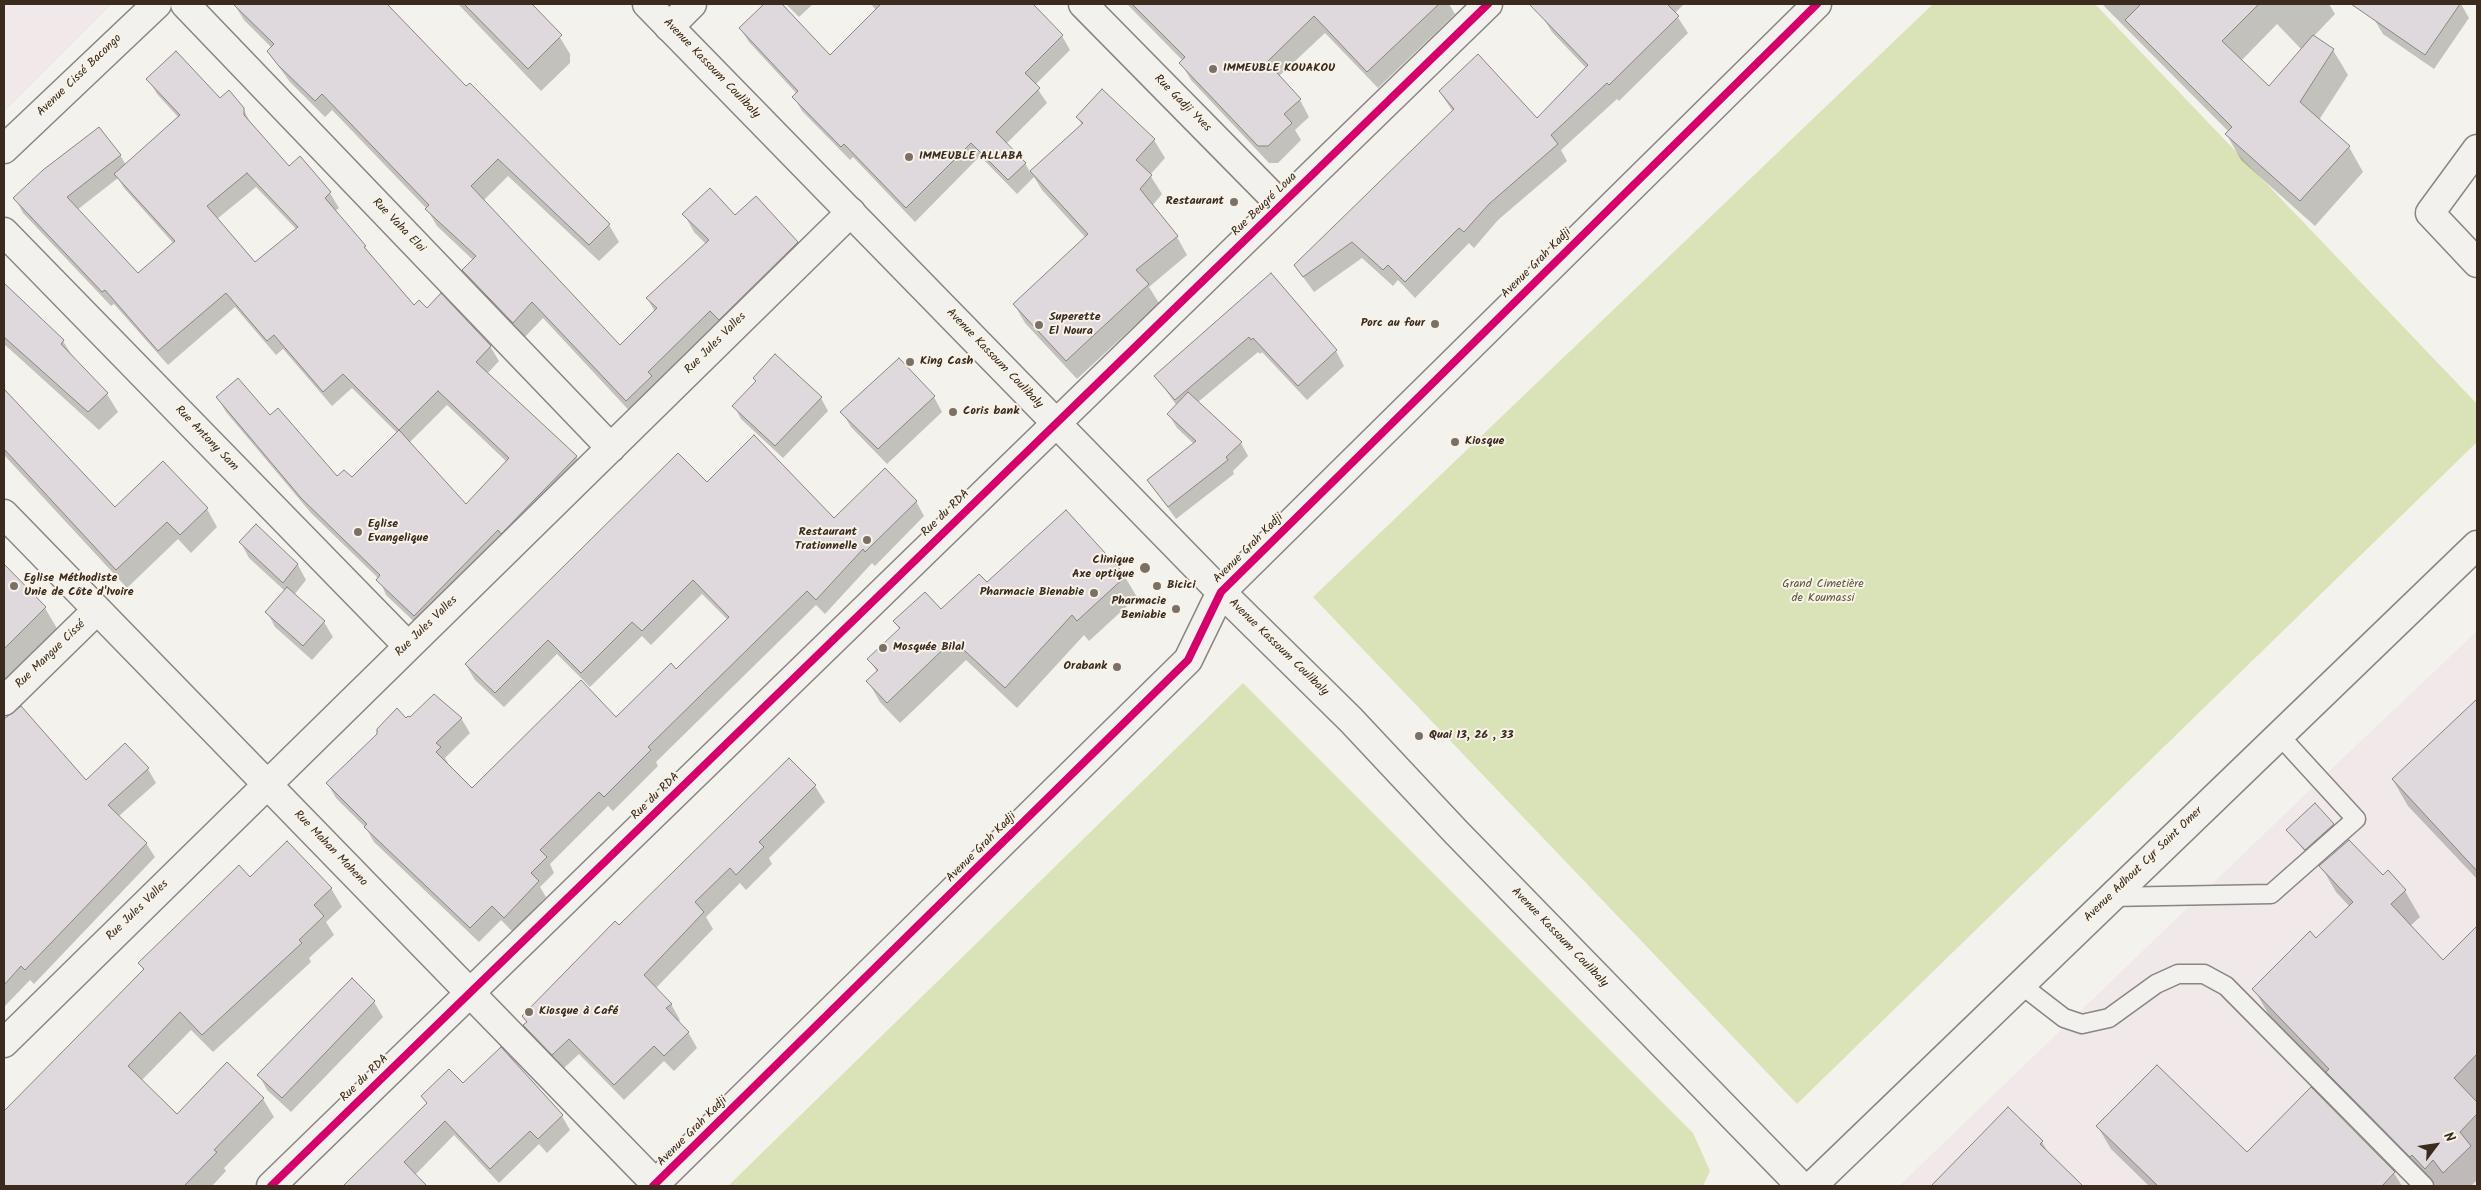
<!DOCTYPE html>
<html>
<head>
<meta charset="utf-8">
<style>
	body { margin:0 }
	#map { position:relative; width:2481px; height:1190px; overflow:hidden; background:#f4f2ec; font-family:Kalam,sans-serif }
	canvas { display:block }
	.frame { position:absolute; inset:0; border:5px solid #3b2a1e; pointer-events:none }
	.north { position:absolute; left:2411px; top:1120px; width:50px; height:50px; -webkit-text-stroke:4px #f7f3e8; paint-order:stroke; rotate:59deg; font-size:14px; font-weight:700; line-height:20px; text-align:center; color:#3b2a1e }
	.north::after { content:''; display:block; margin:auto; width:18px; height:22px; background:#3b2a1e; clip-path:polygon(50% 0,100% 100%,50% 72%,0 100%) }
</style>
</head>
<body>
<div id="map">
<canvas width="2481" height="1190"></canvas>
<div class="frame"></div>
<div class="north">N</div>
</div>
<script>
const context = document.querySelector('canvas').getContext('2d');
context.lineJoin = 'round';
function paint(path, color) {
  context.fillStyle = color;
  context.fill(path, 'evenodd');
}
function poly(rows) {
  const path = new Path2D();
  for (const r of rows) {
    path.moveTo(r[0], r[1]);
    for (let i = 2; i < r.length; i += 2) path.lineTo(r[i], r[i + 1]);
  }
  return path;
}
function strokePath(path, color, width, dash) {
  context.strokeStyle = color;
  context.lineWidth = width;
  context.lineCap = dash ? 'butt' : 'round';
  context.setLineDash(dash || []);
  context.stroke(path);
}
function label(font, color, halo, rows, align = 'center') {
  context.font = font + ' Kalam,sans-serif';
  context.lineWidth = 4;
  context.setLineDash([]);
  context.textBaseline = 'middle';
  context.strokeStyle = halo;
  context.fillStyle = color;
  for (const [text, x, y, turn = 0] of rows) {
    context.save();
    context.translate(x, y);
    context.rotate((+turn || 0) * Math.PI / 180);
    context.textAlign = isNaN(turn) ? turn : align;
    if (halo) context.strokeText(text, 0, 0);
    context.fillText(text, 0, 0);
    context.restore();
  }
}
const built = poly([
	[4,4,112,4,4,112],
	[2477,631,2477,1186,1899,1186,2345,756]
]);
const green = poly([
	[1933,4,2095,4,2477,404,2477,442,1797,1104,1313,597],
	[1243,683,1693,1133,1710,1171,1703,1186,728,1186]
]);
const shadow = poly([
	[234,4,385,4,466,88,609,225,619,242,599,261,508,176,483,201,620,346,655,312,647,298,706,244,694,232,684,214,735,217,797,243,807,260,636,418,543,318,523,339,474,288,464,271,473,260,437,226,427,209,332,110,325,117,290,82,268,52,272,48,244,20],
	[458,4,530,4,556,31,570,54,570,63,541,91],
	[766,4,780,4,830,57,876,10,871,4,1029,4,1062,36,1070,50,1035,85,1047,103,1006,144,1025,163,1030,172,1082,125,1077,117,1154,140,1165,158,1150,175,1162,194,1152,206,1177,237,1187,255,1149,287,1159,303,1077,379,1025,323,1014,304,1086,238,1042,190,1034,177,1017,194,980,156,915,222,853,157,850,160,802,111,794,97,797,94,749,42,740,28],
	[786,4,813,4,799,17],
	[1127,4,1449,4,1455,14,1378,88,1325,33,1278,77,1300,100,1309,117,1295,130,1301,140,1278,163,1269,163,1191,80,1181,63,1183,61],
	[1554,4,1684,4,1675,13,1688,33,1619,101,1617,99,1561,150,1567,161,1498,220,1474,248,1469,243,1415,298,1398,280,1393,286,1362,258,1314,292,1295,266,1453,112,1440,92,1537,119,1587,69,1552,32,1542,16],
	[2102,4,2329,4,2335,14,2313,37,2333,50,2348,75,2319,120,2349,147,2363,172,2315,226,2241,160,2227,135,2229,132],
	[2277,24,2302,50,2269,87,2241,61],
	[2385,4,2461,4,2469,18,2434,69,2383,34,2374,19],
	[148,79,243,108,251,124,289,168,300,158,330,193,339,208,335,211,414,307,427,310,490,346,499,361,487,374,576,456,584,471,423,630,386,595,379,579,311,513,226,412,217,397,270,417,337,478,352,479,398,434,352,388,332,406,283,349,276,355,235,307,168,365,114,304,111,306,23,213,15,198,120,155,126,165,179,118,157,94],
	[118,178,124,188,174,244,138,275,77,210],
	[256,187,297,230,255,264,217,219],
	[447,405,507,462,466,506,409,443],
	[1271,275,1336,351,1344,366,1307,400,1262,352,1260,354,1258,352,1198,402,1241,443,1248,456,1233,471,1234,474,1176,519,1148,480,1194,444,1177,428,1169,415,1177,406,1156,376],
	[4,285,63,341,73,357,107,394,118,412,99,430,4,344],
	[4,391,115,509,207,509,217,527,191,553,178,539,127,588,4,455],
	[934,397,942,412,887,464,851,427,842,412],
	[821,398,828,411,783,458,741,419,734,406],
	[707,483,834,520,916,501,924,516,875,566,872,563,825,614,816,605,656,762,658,766,613,811,608,806,550,864,554,873,540,887,546,897,513,932,501,920,479,942,374,842,366,828,336,798,327,783,405,720,461,718,470,733,445,758,448,763,446,765,472,789,616,719,676,670,728,620,702,594,651,645,642,636,590,687,557,654,504,707,475,680,466,665],
	[256,526,298,565,306,580,294,595,324,622,333,637,312,660,275,627,267,612,285,591,249,558,241,543],
	[4,566,45,608,62,637,4,694],
	[1125,577,1137,597,1089,641,1084,635,1017,708,966,660,900,723,880,702,868,681,877,672,869,659,900,630,895,622,941,611,987,583],
	[2477,701,2477,879,2408,806,2393,780],
	[21,708,86,782,148,769,156,783,119,816,146,843,155,857,34,984,30,980,4,1007,4,721],
	[789,760,815,786,825,802,769,858,772,864,746,890,740,883,706,917,713,929,655,989,671,1004,680,1020,678,1022,688,1032,697,1048,674,1071,664,1061,624,1100,579,1054,562,1070,534,1041,525,1025,527,1023,523,1017,619,927],
	[2315,805,2337,832,2309,857,2288,830],
	[2321,866,2382,877,2405,891,2420,917,2410,926,2443,962,2477,928,2477,1180,2471,1186,2433,1186,2269,1015,2254,989,2316,940,2350,907,2336,892],
	[250,879,331,888,342,907,326,922,334,935,309,958,311,962,213,1052,191,1030,141,1081,177,1116,227,1064,263,1099,274,1117,224,1168,226,1171,212,1186,4,1186,4,1108,6,1110,144,971,139,963],
	[352,980,374,1002,383,1017,291,1112,267,1090,259,1075],
	[463,1085,562,1116,570,1130,547,1153,539,1144,499,1183,454,1135,415,1175,425,1186,349,1186,427,1104,422,1096],
	[2311,1089,2394,1173,2402,1186,2149,1186,2111,1149,2098,1127,2247,1154],
	[2008,1109,2042,1142,2050,1156,2081,1186,1933,1186]
]);
const building = poly([
	[233,4,387,4,466,86,470,83,610,224,589,245,498,159,471,186,620,345,657,308,646,298,709,240,682,214,710,188,735,215,756,196,798,242,719,320,710,311,648,372,652,376,626,401,532,302,513,323,462,270,476,256,425,209,429,205,322,94,315,101,278,65,267,51,274,44,233,4],
	[464,4,532,4,562,35,528,69,464,4],
	[764,4,782,4,830,55,881,4,1033,4,1063,35,1025,73,1040,88,996,132,1026,163,1008,180,971,143,906,208,844,144,841,147,792,97,798,91,739,28,764,4],
	[1132,4,1439,4,1367,72,1314,16,1267,62,1301,99,1284,114,1292,123,1268,146,1258,146,1179,63,1185,57,1132,4],
	[1529,4,1667,4,1679,16,1609,85,1607,83,1551,135,1558,144,1489,204,1464,232,1459,228,1405,282,1388,265,1383,270,1352,242,1303,277,1294,265,1454,109,1439,91,1478,54,1537,118,1588,65,1529,4],
	[2141,4,2259,4,2222,41,2269,86,2313,35,2334,49,2300,102,2350,146,2300,201,2225,134,2232,127,2125,20,2141,4],
	[2351,4,2460,4,2425,55,2351,4],
	[176,51,220,98,229,90,244,108,244,115,289,166,300,156,331,192,325,198,366,246,364,247,414,305,419,300,427,308,441,293,491,346,476,362,577,456,501,534,498,530,414,616,376,580,380,575,301,498,216,397,238,378,270,415,278,408,337,476,344,470,352,477,399,430,343,374,323,392,274,335,267,341,226,293,158,351,105,290,102,292,13,198,43,170,99,127,121,155,67,197,138,273,175,241,114,174,180,115,146,79,176,51],
	[247,173,298,227,255,262,207,206,247,173],
	[438,391,509,458,466,504,399,430,438,391],
	[1102,89,1155,139,1136,160,1152,175,1140,189,1178,236,1136,270,1149,284,1066,361,1013,304,1088,234,1030,171,1083,123,1076,117,1102,89],
	[1271,273,1337,350,1298,386,1253,338,1251,340,1249,337,1175,400,1154,376,1271,273],
	[4,283,64,340,61,344,108,393,88,412,4,337,4,283],
	[775,354,822,397,775,446,732,406,756,381,753,378,775,354],
	[899,358,935,396,878,449,840,412,899,358],
	[4,389,115,507,163,461,208,508,180,535,167,522,116,570,4,449,4,389],
	[1188,392,1242,442,1226,457,1228,460,1168,507,1147,480,1196,441,1167,414,1188,392],
	[754,435,834,518,885,468,917,501,865,552,863,549,816,600,807,591,648,747,651,750,604,797,599,792,540,850,547,857,531,873,539,881,504,918,492,906,470,928,364,827,367,824,326,783,377,734,377,729,397,708,406,718,408,716,410,717,434,694,462,718,436,743,441,747,436,752,472,788,581,680,616,717,671,663,676,669,729,617,693,580,642,631,632,622,581,673,548,640,495,693,465,664,678,453,707,482,754,435],
	[1066,510,1126,576,1077,621,1072,615,1005,688,953,640,887,703,866,681,878,670,867,659,900,628,893,621,925,592,941,609,979,574,987,582,1066,510],
	[256,524,298,564,283,583,239,542,256,524],
	[4,564,46,607,4,649,4,564],
	[287,587,325,621,303,646,265,612,287,587],
	[2477,699,2477,871,2392,779,2477,699],
	[21,706,86,780,125,743,149,768,108,805,147,843,25,970,21,966,4,985,4,719,21,706],
	[789,758,816,785,759,842,764,847,736,875,730,868,695,902,704,912,644,975,672,1004,666,1008,689,1032,664,1056,654,1046,614,1085,569,1039,552,1055,523,1025,527,1022,522,1016,615,921,619,925,789,758],
	[2315,803,2334,824,2305,850,2286,830,2315,803],
	[2349,840,2383,875,2388,870,2406,890,2391,904,2443,960,2477,926,2477,1054,2454,1078,2477,1102,2477,1114,2460,1132,2471,1146,2443,1173,2433,1160,2425,1169,2412,1155,2410,1157,2326,1072,2329,1069,2252,989,2310,931,2316,938,2353,902,2319,866,2349,840],
	[287,841,332,888,314,905,324,916,299,940,302,943,202,1035,180,1012,128,1066,177,1114,227,1062,264,1098,214,1150,217,1152,184,1186,4,1186,4,1111,144,969,138,963,239,865,250,877,287,841],
	[352,978,375,1001,282,1098,257,1075,352,978],
	[501,1047,563,1115,538,1139,530,1131,490,1169,445,1121,404,1162,427,1186,343,1186,427,1103,421,1096,449,1069,463,1083,501,1047],
	[2157,1065,2247,1152,2311,1087,2395,1172,2382,1186,2158,1186,2096,1126,2157,1065],
	[2008,1107,2043,1141,2040,1144,2083,1186,1931,1186,2008,1107]
]);
const service = poly([
	[2110,897,2271,894,2356,819,2279,735],
	[2020,984,2064,1018,2082,1024,2109,1018,2156,984,2178,974,2204,974,2226,986,2424,1186]
]);
const minor = poly([
	[185,4,611,448],
	[1083,4,1281,205],
	[669,27,692,4],
	[4,149,157,4],
	[2477,149,2430,213,2477,263],
	[4,232,408,646],
	[4,514,656,1184],
	[4,701,97,610],
	[4,1043,851,212],
	[271,1186,1488,4],
	[653,1186,1188,660,1221,592]
]);
const tertiary = poly([
	[647,4,1221,592,1351,720,1456,832,1801,1186],
	[1221,592,1817,4],
	[1812,1186,2477,545]
]);
const cycleway = poly([
	[271,1186,1488,4],
	[653,1186,1188,660,1221,592,1817,4]
]);
const markers = [
	[1213,69,5,"#7c7066"],
	[909,157,5,"#7c7066"],
	[1234,202,5,"#7c7066"],
	[1435,324,5,"#7c7066"],
	[1039,325,5,"#7c7066"],
	[910,362,5,"#7c7066"],
	[953,412,5,"#7c7066"],
	[1455,442,5,"#7c7066"],
	[358,532,5,"#7c7066"],
	[867,540,5,"#7c7066"],
	[1145,568,6,"#7c7066"],
	[14,586,5,"#7c7066"],
	[1157,586,5,"#7c7066"],
	[1094,593,5,"#7c7066"],
	[1176,609,5,"#7c7066"],
	[883,648,5,"#7c7066"],
	[1117,667,5,"#7c7066"],
	[1419,736,5,"#7c7066"],
	[529,1012,5,"#7c7066"]
];
const streetNames = [
	["Avenue Kassoum Coulibaly",711,69,46],
	["Avenue Cissé Bacongo",80,76,-44],
	["Rue Gadji Yves",1182,104,45],
	["Rue Beugré Loua",1265,205,-44],
	["Rue Vaha Eloi",398,226,46],
	["Avenue Grah Kadji",1537,264,-45],
	["Rue Jules Valles",716,344,-45],
	["Avenue Kassoum Coulibaly",994,359,46],
	["Rue Antony Sam",206,439,46],
	["Rue du RDA",946,514,-44],
	["Avenue Grah Kadji",1249,549,-45],
	["Rue Jules Valles",427,627,-44],
	["Avenue Kassoum Coulibaly",1278,648,44],
	["Rue Mangue Cissé",51,655,-44],
	["Rue du RDA",656,797,-44],
	["Avenue Grah Kadji",982,848,-45],
	["Rue Mahan Moheno",330,849,46],
	["Avenue Adhout Cyr Saint Omer",2144,865,-44],
	["Rue Jules Valles",138,911,-44],
	["Avenue Kassoum Coulibaly",1559,938,46],
	["Rue du RDA",365,1079,-44],
	["Avenue Grah Kadji",693,1132,-45]
];
const poiNames = [
	["IMMEUBLE KOUAKOU",1223,69],
	["IMMEUBLE ALLABA",919,157],
	["Restaurant",1224,202,"right"],
	["Superette",1049,318],
	["El Noura",1049,332],
	["Porc au four",1425,324,"right"],
	["King Cash",920,362],
	["Coris bank",963,412],
	["Kiosque",1465,442],
	["Eglise",368,525],
	["Evangelique",368,539],
	["Restaurant",857,533,"right"],
	["Trationnelle",857,547,"right"],
	["Clinique",1134,561,"right"],
	["Axe optique",1134,575,"right"],
	["Eglise Méthodiste",24,579],
	["Unie de Côte d'Ivoire",24,593],
	["Bicici",1167,586],
	["Pharmacie Bienabie",1084,593,"right"],
	["Pharmacie",1166,602,"right"],
	["Beniabie",1166,616,"right"],
	["Mosquée Bilal",893,648],
	["Orabank",1107,667,"right"],
	["Quai 13, 26 , 33",1429,736],
	["Kiosque à Café",539,1012]
];
const parkNames = [
	["Grand Cimetière",1823,585],
	["de Koumassi",1823,599]
];
paint(built, '#f0e8e9');
paint(green, '#dae3b7');
paint(shadow, '#0003');
paint(building, '#dfd9de');
strokePath(building, '#898580', 1);
strokePath(service, '#898580', 21);
strokePath(minor, '#898580', 31);
strokePath(tertiary, '#898580', 31);
strokePath(service, '#f2f1ed', 18);
strokePath(minor, '#f2f1ed', 28);
strokePath(tertiary, '#f2f1ed', 28);
strokePath(cycleway, '#d6006c', 8);
for (const [x, y, r, color] of markers) {
  const dot = new Path2D();
  dot.arc(x, y, r, 0, 2 * Math.PI);
  context.fillStyle = color;
  context.fill(dot);
  strokePath(dot, '#f7f3e8', 2);
}
label('12px', '#3b2a1e', '#f7f3e8', streetNames);
label('bold 12px', '#3b2a1e', '#f7f3e8', poiNames, 'left');
label('12px', '#5d5539', '#f7f3e8', parkNames);
</script>
</body>
</html>
